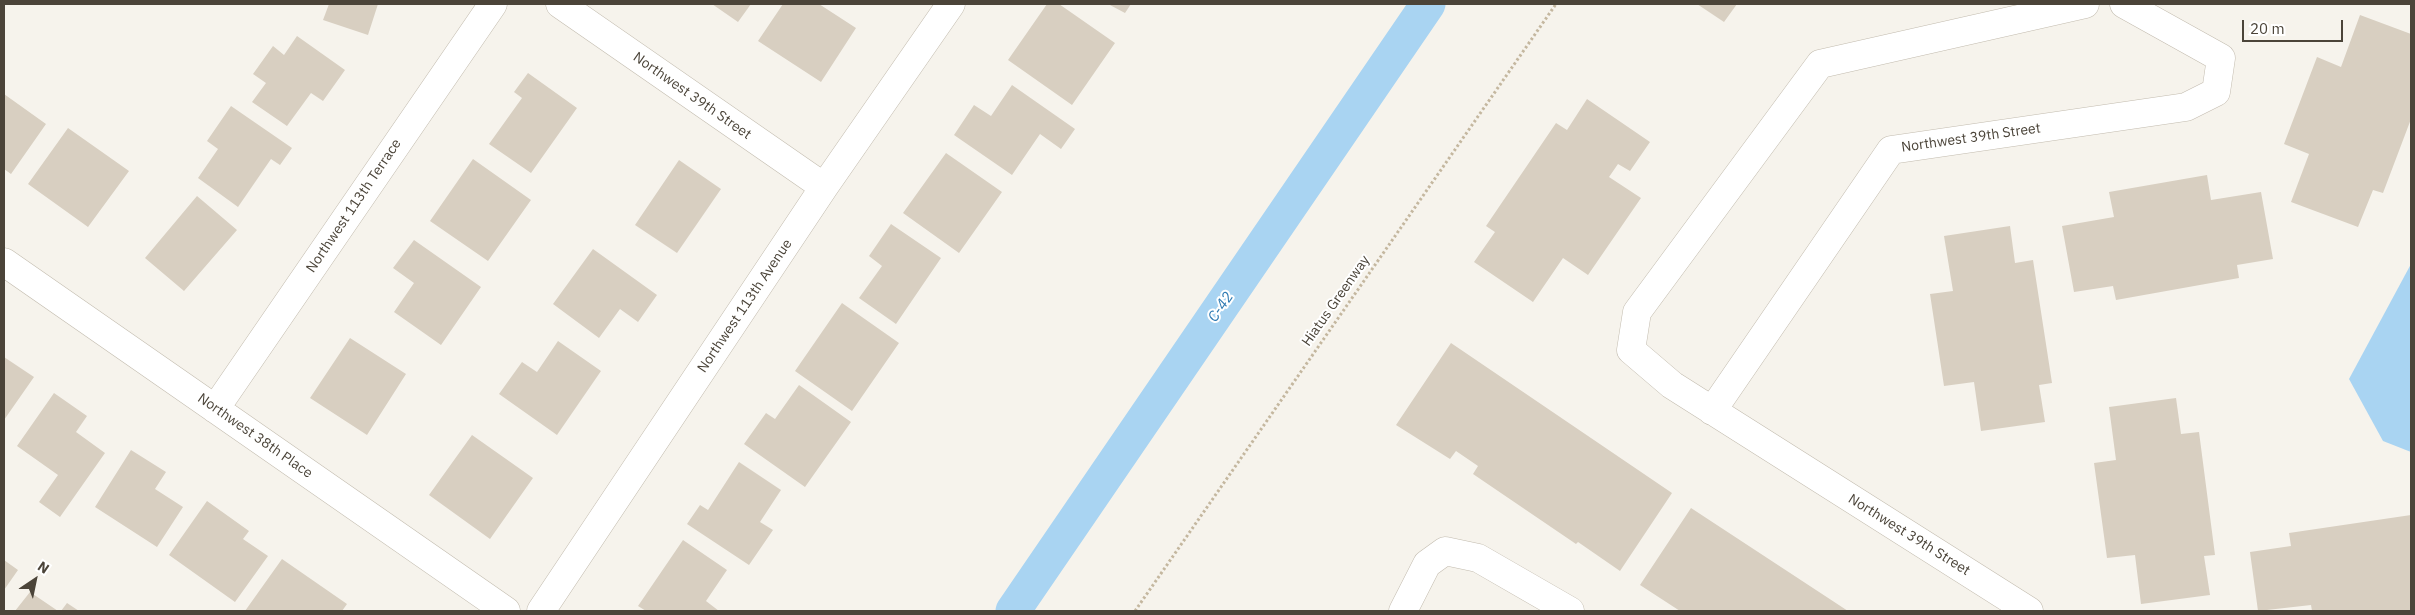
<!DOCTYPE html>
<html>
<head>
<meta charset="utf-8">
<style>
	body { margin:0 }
	#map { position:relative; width:2415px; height:615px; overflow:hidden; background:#f6f3ec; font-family:"IBM Plex Sans",sans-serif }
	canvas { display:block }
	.frame { position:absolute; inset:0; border:5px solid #4b4439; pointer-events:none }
	.north { position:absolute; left:10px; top:555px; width:50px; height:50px; -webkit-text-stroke:4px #fff; paint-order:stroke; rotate:34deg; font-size:14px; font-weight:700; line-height:20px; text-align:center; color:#4b4439 }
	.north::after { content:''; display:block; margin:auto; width:18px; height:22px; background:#4b4439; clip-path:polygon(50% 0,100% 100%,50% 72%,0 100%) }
	.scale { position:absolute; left:2242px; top:20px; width:101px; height:22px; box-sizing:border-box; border:2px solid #4b4439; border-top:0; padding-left:6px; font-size:15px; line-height:18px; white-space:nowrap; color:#4b4439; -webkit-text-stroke:4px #fff; paint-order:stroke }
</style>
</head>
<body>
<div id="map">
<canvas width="2415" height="615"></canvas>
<div class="frame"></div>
<div class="north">N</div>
<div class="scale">20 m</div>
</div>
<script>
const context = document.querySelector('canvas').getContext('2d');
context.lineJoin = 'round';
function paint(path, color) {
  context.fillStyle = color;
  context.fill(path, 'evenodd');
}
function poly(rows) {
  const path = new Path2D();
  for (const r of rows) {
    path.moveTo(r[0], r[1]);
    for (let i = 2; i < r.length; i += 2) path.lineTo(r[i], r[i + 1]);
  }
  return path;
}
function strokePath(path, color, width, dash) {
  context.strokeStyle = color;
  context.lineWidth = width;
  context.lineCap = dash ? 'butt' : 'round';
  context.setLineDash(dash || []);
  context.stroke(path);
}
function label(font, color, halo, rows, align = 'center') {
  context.font = font + ' "IBM Plex Sans",sans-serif';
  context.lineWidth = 4;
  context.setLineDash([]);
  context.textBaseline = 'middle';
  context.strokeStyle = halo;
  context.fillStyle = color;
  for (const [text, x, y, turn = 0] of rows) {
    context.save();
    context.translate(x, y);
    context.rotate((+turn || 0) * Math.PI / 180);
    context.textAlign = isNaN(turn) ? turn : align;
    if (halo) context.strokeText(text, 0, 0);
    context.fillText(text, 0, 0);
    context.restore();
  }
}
const water = poly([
	[2411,264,2411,452,2383,441,2349,379]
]);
const canal = poly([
	[1013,611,1428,4]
]);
const building = poly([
	[329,4,378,4,368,35,323,20],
	[712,4,751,4,738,22],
	[783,4,819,4,856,28,821,82,758,41],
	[1047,4,1059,4,1115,43,1072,105,1008,60],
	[1108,4,1131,4,1125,13],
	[1697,4,1737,4,1724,22],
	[2360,15,2411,34,2411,119,2383,193,2373,190,2358,227,2291,202,2309,154,2284,144,2317,57,2341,67],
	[297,36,345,70,323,101,311,93,287,126,252,102,266,83,253,74,273,46,284,55],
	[528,73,577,108,531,173,489,144,522,98,514,92],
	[1012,85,1075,129,1061,149,1040,134,1012,175,954,135,974,105,991,116],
	[4,94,46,124,11,174,4,169],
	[1587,99,1650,142,1630,171,1618,164,1609,177,1641,198,1588,275,1563,258,1533,302,1474,262,1495,232,1486,226,1556,123,1567,130],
	[231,106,292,148,280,165,271,159,238,207,198,178,218,149,207,141],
	[68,128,129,171,88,227,28,184],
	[946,153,1002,192,959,253,903,213],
	[473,159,531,200,488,261,430,221],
	[679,160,721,189,677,253,635,225],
	[2207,175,2211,200,2261,192,2273,259,2237,265,2239,278,2116,300,2113,286,2074,292,2062,226,2114,217,2109,192],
	[197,196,237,230,184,291,145,258],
	[891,224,941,258,896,324,859,298,882,266,869,256],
	[2010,226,2015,263,2033,260,2052,383,2039,385,2045,422,1981,431,1974,382,1944,386,1930,294,1953,291,1944,236],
	[414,240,481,287,441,345,394,312,414,283,393,268],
	[593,249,657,295,638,322,620,309,599,338,553,304],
	[842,303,899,343,852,411,795,371],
	[350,338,406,374,367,435,310,398],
	[558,341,601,371,557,435,499,394,522,362,537,372],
	[1451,343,1672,493,1620,571,1578,542,1576,544,1473,474,1478,466,1456,451,1450,459,1396,425],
	[4,357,34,377,4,420],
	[799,385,851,422,805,487,744,444,766,413,775,419],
	[54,393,87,416,76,432,105,453,60,517,39,502,58,475,17,446],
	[2176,398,2181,434,2199,432,2215,555,2204,556,2210,595,2141,604,2135,555,2107,558,2094,463,2116,460,2109,407],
	[472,435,533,478,490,539,429,495],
	[131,450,166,472,155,489,183,507,157,547,95,507],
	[739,462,781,490,760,522,773,530,749,565,687,524,700,505,708,510],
	[207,501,249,531,243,539,268,556,235,602,169,555],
	[1691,508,1848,611,1680,611,1640,585],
	[2411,515,2411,611,2312,611,2311,605,2258,611,2250,552,2291,546,2289,533],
	[683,540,727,570,706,601,719,611,646,611,638,606],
	[282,559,347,604,342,611,245,611],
	[4,560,18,570,4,590],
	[30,592,58,611,15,611],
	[67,603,79,611,61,611]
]);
const path = poly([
	[1135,611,1556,4]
]);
const minor = poly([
	[560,4,824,187],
	[4,262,506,611],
	[215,409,493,4],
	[1712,411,1891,150,2186,107,2216,92,2221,58,2124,4],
	[541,611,824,187,951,4],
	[1403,611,1427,564,1445,551,1478,558,1570,611],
	[2029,611,1672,385,1631,350,1637,312,1820,64,2085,4]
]);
const streetNames = [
	["Northwest 39th Street",692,96,35],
	["Northwest 39th Street",1971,138,-8],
	["Northwest 113th Terrace",354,206,-56],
	["Hiatus Greenway",1336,301,-55],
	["Northwest 113th Avenue",745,306,-56],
	["Northwest 38th Place",255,436,35],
	["Northwest 39th Street",1909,535,32]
];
const waterNames = [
	["C-42",1221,307,-56]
];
paint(water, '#a9d4f2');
strokePath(canal, '#a9d4f2', 35);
paint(building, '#d8cfc1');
strokePath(minor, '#c2bbae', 29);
strokePath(path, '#c4b79f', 3, [2.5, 2.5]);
strokePath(minor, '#fff', 28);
label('14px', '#4b4439', '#fff', streetNames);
label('italic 15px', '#2e7ab2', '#fff', waterNames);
</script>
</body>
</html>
